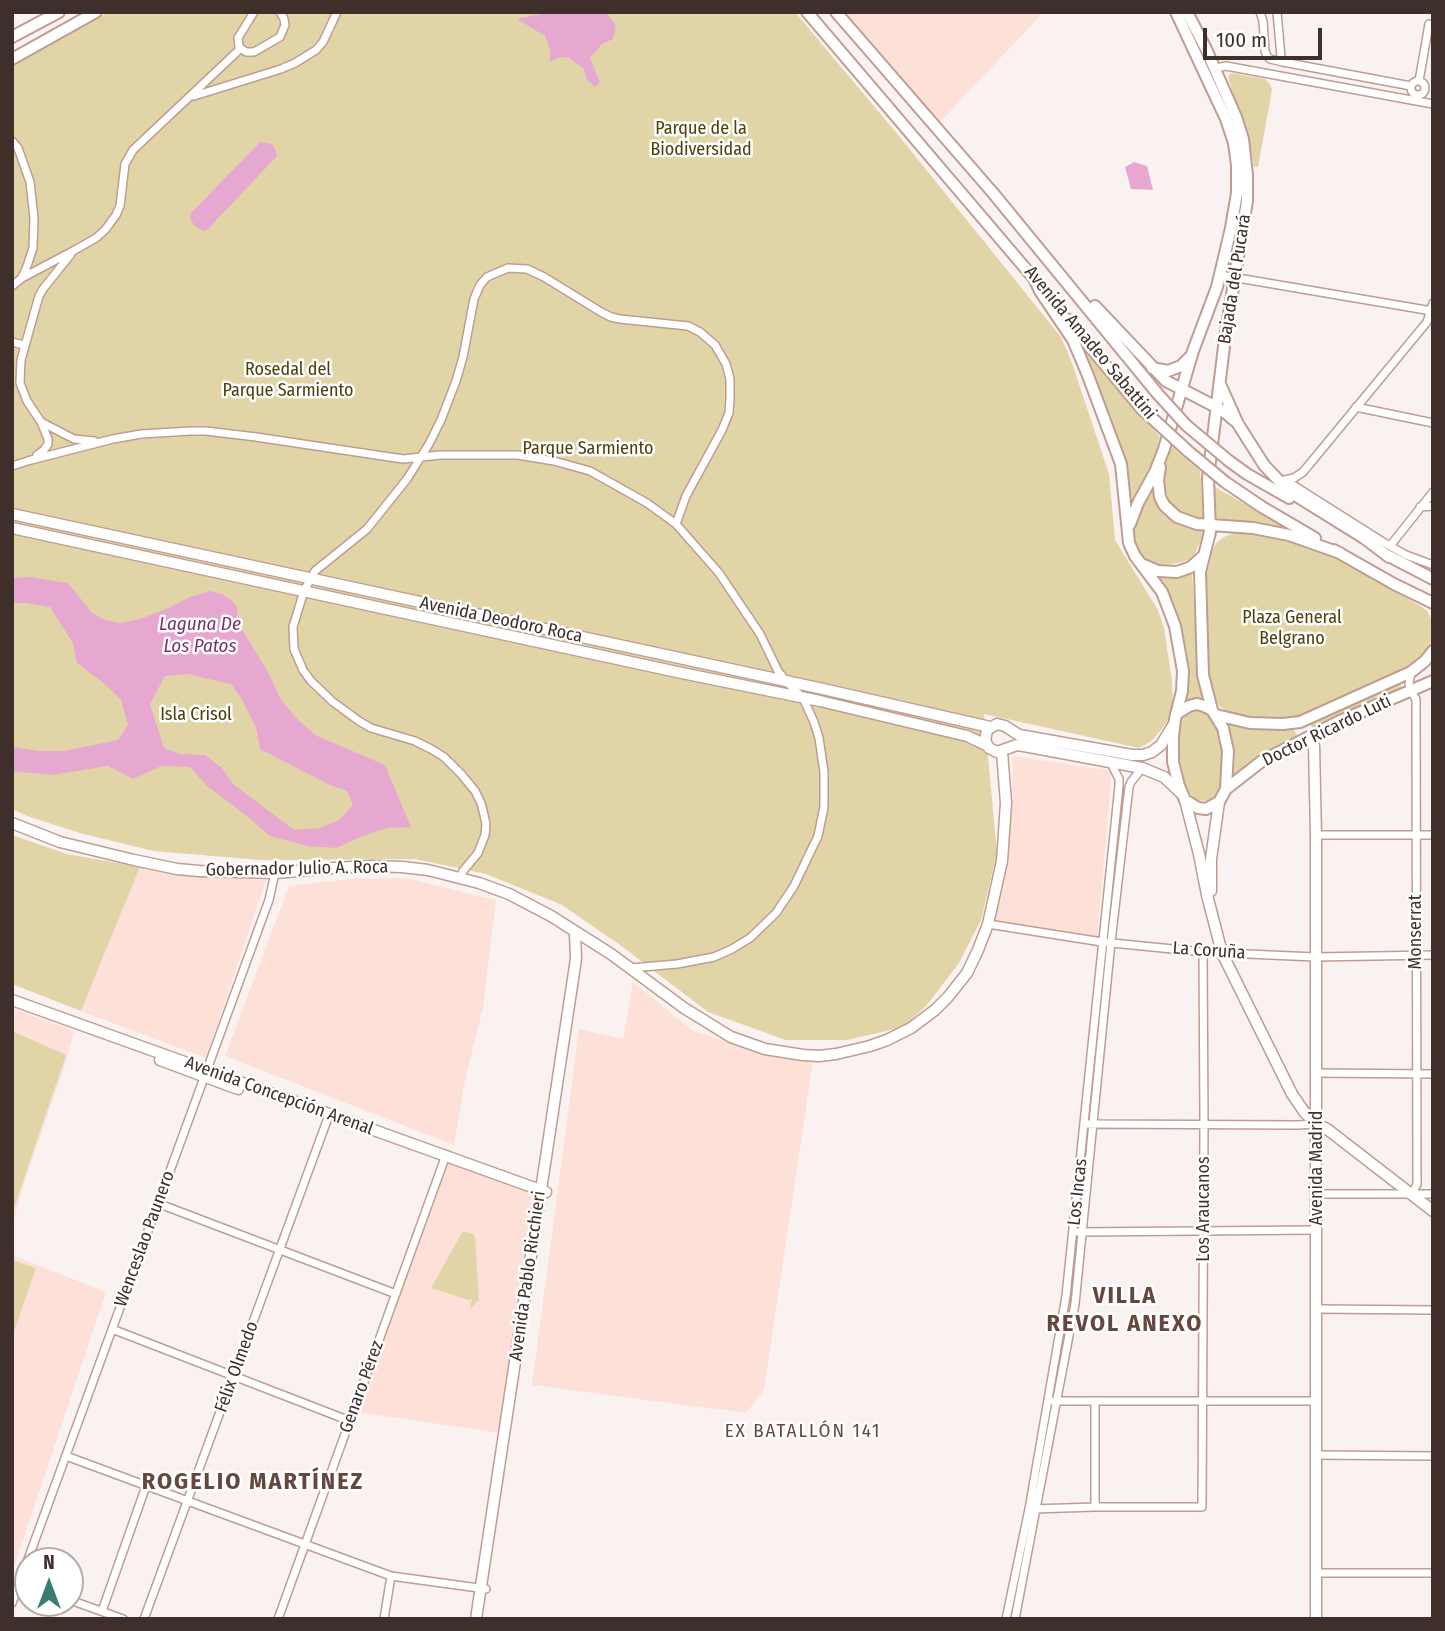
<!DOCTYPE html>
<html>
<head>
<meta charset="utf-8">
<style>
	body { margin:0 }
	#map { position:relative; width:1445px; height:1631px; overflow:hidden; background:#faf2f0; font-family:"Fira Sans Condensed",sans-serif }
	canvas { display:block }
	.frame { position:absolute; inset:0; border:14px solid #3e2f2b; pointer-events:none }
	.north { position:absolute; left:14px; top:1547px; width:70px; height:70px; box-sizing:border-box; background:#fff; border:2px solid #b2acaa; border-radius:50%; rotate:0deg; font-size:19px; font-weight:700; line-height:28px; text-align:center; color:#3e2f2b }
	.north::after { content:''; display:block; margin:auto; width:24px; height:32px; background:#3a7e72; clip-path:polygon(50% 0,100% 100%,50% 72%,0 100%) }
	.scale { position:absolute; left:1203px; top:28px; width:119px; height:32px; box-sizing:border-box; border:4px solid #3e2f2b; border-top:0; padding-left:9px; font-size:21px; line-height:24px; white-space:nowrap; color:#3e2f2b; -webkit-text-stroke:5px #fff; paint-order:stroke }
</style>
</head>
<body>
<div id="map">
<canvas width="1445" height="1631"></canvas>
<div class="frame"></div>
<div class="north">N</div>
<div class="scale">100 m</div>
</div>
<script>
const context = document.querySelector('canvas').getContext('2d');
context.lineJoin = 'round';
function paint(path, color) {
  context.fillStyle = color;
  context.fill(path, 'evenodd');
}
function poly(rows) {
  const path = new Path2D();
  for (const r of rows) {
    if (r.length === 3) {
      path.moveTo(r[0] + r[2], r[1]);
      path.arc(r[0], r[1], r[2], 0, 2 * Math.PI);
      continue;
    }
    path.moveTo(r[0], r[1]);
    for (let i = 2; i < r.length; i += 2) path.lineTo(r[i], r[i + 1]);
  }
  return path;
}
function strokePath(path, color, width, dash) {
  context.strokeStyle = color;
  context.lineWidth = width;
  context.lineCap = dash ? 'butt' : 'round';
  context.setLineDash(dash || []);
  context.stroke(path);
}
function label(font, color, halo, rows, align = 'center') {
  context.font = font + ' "Fira Sans Condensed",sans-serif';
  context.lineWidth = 5;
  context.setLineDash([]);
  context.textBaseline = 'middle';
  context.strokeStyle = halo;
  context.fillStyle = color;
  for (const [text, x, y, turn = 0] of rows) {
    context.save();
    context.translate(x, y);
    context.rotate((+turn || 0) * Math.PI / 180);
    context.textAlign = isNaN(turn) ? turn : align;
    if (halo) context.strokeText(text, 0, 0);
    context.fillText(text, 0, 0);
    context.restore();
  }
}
const built = poly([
	[842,12,1044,12,939,123],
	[1013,756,1112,771,1097,938,995,924,1009,860],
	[140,867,203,876,266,880,206,1058,81,1011],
	[406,878,496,900,483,1008,466,1076,454,1145,225,1056,289,886,352,879],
	[633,982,693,1031,771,1055,813,1061,764,1390,746,1413,532,1385,579,1029,623,1039],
	[12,1008,74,1031,67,1059,27,1174,12,1226],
	[448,1159,538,1193,501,1433,356,1412],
	[12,1255,106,1292,12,1573]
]);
const green = poly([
	[109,12,795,12,899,136,1061,337,1072,363,1109,474,1115,540,1158,610,1164,628,1172,681,1173,706,1172,714,1163,728,1150,742,1139,748,984,714,997,853,981,920,959,963,927,1005,903,1027,847,1040,786,1040,708,1012,620,945,562,905,486,874,415,859,260,860,154,851,83,834,27,816,12,809,12,65],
	[1231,73,1265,79,1270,84,1272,90,1258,167,1254,167,1252,156,1228,77],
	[1071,329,1160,437,1154,459,1128,509,1125,476],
	[1169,444,1200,471,1204,520,1178,512,1171,507,1165,487,1164,477,1164,464],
	[1213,486,1287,528,1214,518],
	[1152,488,1156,502,1164,515,1176,524,1203,529,1201,540,1195,553,1188,560,1178,563,1163,565,1148,560,1138,553,1132,538,1133,524,1139,508],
	[1237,532,1297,540,1331,555,1422,607,1427,611,1433,622,1433,637,1429,648,1418,660,1407,670,1299,716,1270,720,1244,719,1230,714,1219,706,1210,688,1206,579,1213,549,1217,542,1224,537],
	[1192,572,1199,687,1203,698,1183,701,1187,677,1185,647,1178,622,1155,575,1165,577,1176,576],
	[1403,677,1400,689,1314,729,1307,721],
	[1193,711,1205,712,1211,716,1215,723,1222,749,1222,782,1217,795,1209,801,1195,800,1186,789,1183,781,1178,747,1180,720,1183,715],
	[1224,721,1242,727,1293,728,1299,739,1231,782,1235,762,1233,748,1232,738],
	[12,835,67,854,140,867,81,1011,12,984],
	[12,1031,66,1055,12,1214],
	[463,1231,473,1234,475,1237,479,1300,470,1309,472,1299,468,1300,431,1288],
	[12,1260,36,1268,12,1337]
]);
const water = poly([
	[551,12,606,12,616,26,613,39,602,44,590,58,600,82,595,87,587,80,584,69,569,58,560,57,550,62,550,50,545,36,517,19],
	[260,142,272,144,276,151,277,156,208,229,203,231,195,226,190,219,191,213],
	[1134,162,1147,166,1153,190,1131,189,1125,167],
	[30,577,68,583,92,613,105,620,122,623,140,619,169,608,190,597,210,591,222,594,231,600,237,607,238,623,268,672,280,698,296,718,315,735,385,765,411,827,387,828,360,837,336,848,308,846,270,836,243,813,207,786,190,767,161,766,133,779,108,766,51,775,12,771,12,747,38,751,63,751,89,746,118,740,128,725,121,700,106,685,77,663,73,643,50,607,25,603,12,603,12,578],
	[188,674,231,684,241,698,256,727,260,749,332,786,347,791,353,805,339,820,320,828,294,830,233,784,222,768,205,755,179,754,164,748,150,704,165,676]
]);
const minor = poly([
	[254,12,238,38,239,47,246,52,254,52,280,37,285,25,284,19,280,12],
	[1260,12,1263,21,1265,51,1267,56,1270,59,1283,62],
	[1277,12,1281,57,1283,62,1411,86],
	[1215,68,1226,66,1433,104],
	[1418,88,7],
	[1419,81,1429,24],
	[194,96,281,69,295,63,316,50,323,42,337,12],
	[12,141,18,148,30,182,34,218,33,248,26,269,22,277],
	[71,254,43,289,39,296,21,360,20,383,27,401,41,422,74,439,94,441],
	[1220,275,1432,311],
	[12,286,22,278,73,251,96,238,105,230,116,215,120,206,125,164,133,150,240,49],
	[12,342,24,345],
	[1356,407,1433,423],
	[37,455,44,450,48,444,48,439,41,422],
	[12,466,31,460,113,439,141,434,191,431,206,431,256,437,403,459,440,455,518,455,554,461,590,471,647,503,676,524,719,573,760,634,778,671,787,682,803,698,814,722,819,738,824,772,824,807,818,836,794,886,776,913,750,938,732,949,714,957,677,964,631,968],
	[1285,480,1294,478,1303,472,1427,322,1433,303],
	[1285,480,1383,542,1406,555,1433,565],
	[1420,507,1433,506],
	[1390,546,1433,492],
	[1411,672,1409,684,1410,690,1416,699,1416,705,1417,1184,1412,1194],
	[1316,835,1433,835],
	[460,878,463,871,478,853,485,835,486,824,484,815,481,803,475,791,462,775,444,757,431,749,415,741,371,728,359,721,333,702,311,681,303,670,294,649,293,627,304,591,315,571,367,529,407,479,429,444,441,420,456,381,463,357,474,299,480,285,487,277,508,268,527,269,544,277,601,312,611,317,620,319,688,326,700,332,715,345,726,364,730,379,730,399,729,413,722,430,686,496,676,524],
	[988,924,1102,942,1203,952,1315,957,1433,955],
	[1317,1073,1433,1074],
	[1088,1124,1297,1125,1317,1124],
	[1317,1194,1433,1194],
	[157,1203,396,1294],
	[1078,1232,1317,1230],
	[1317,1309,1433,1310],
	[112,1329,350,1421],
	[1053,1401,1317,1401],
	[1095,1401,1095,1507],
	[1317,1455,1433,1456],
	[66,1456,391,1576,486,1589],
	[1033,1509,1095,1507,1202,1507,1204,1124,1203,952],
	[1317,1573,1433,1573],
	[70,1600,123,1619],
	[12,1603,269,900,275,873],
	[102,1611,146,1486],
	[144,1619,329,1115],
	[278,1619,446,1155],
	[384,1619,391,1576],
	[1006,1619,1029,1509,1066,1296,1119,786,1119,779,1111,763],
	[1015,1619,1075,1304,1111,942,1129,787,1131,782,1142,768]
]);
const secondary = poly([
	[12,514,823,689,990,727],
	[12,528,677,672,820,701,967,736,986,745],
	[1174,724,1161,745,1152,752,1143,755,1132,755,1019,735,1005,726,997,724,987,730,985,741,989,748,997,752,1017,745,1024,746,1142,768,1164,777,1181,793],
	[1311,736,1314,746,1316,835,1316,1619],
	[1185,800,1199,854,1207,895,1222,953,1292,1094,1305,1113,1317,1124,1327,1129,1433,1211],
	[12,823,60,842,134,860,177,869,199,871,275,873,334,868,371,866,402,867,428,870,479,883,509,894,551,916,611,954,684,1008,731,1037,765,1049,803,1055,819,1056,836,1054,870,1046,887,1040,911,1028,935,1010,948,997,967,973,978,950,988,924,1002,861,1006,803,1002,752],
	[1211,891,1211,859,1219,802],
	[12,1000,546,1192],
	[160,1060,238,1089],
	[476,1619,576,959,575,933]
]);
const primary = poly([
	[807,12,1037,282],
	[836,12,993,193,1157,393],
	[1187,12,1206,49,1236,117,1243,139,1247,175,1247,201,1225,338,1208,478,1210,532,1200,572,1203,675,1212,710],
	[12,37,59,12],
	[12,59,96,12],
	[1033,276,1040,291,1073,340,1087,373,1121,464,1129,543,1135,556,1162,592,1175,626,1183,671,1182,691,1175,719,1173,736,1173,762,1179,786,1185,800,1198,808,1206,809,1219,802,1226,789,1228,751,1223,728,1212,710,1204,706,1197,704,1189,706,1176,714],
	[1095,306,1166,381,1222,410,1235,421],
	[1067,319,1141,408],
	[1152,368,1168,371,1181,366,1190,357],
	[1220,384,1238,424,1264,465,1283,485,1298,497,1364,538,1389,557],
	[1229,461,1247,474,1289,498],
	[1160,467,1158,480,1160,497,1164,505,1177,517,1197,524,1253,528,1289,535,1340,553],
	[1225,482,1262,507,1315,538],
	[1130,524,1138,503,1155,472,1164,449,1193,351,1217,287,1231,228,1237,193,1237,165,1234,143,1226,119,1176,12],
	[1334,550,1394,584,1433,603],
	[1385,554,1433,579],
	[1144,565,1158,571,1177,572,1191,567,1202,557],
	[1216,715,1250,723,1283,724,1300,722,1411,672,1425,661,1433,651],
	[1226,789,1262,761,1340,721,1433,681]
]);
const primaryBridge = poly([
	[1157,393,1186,425,1229,461],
	[1141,408,1189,452,1225,482]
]);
const parkNames = [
	["Parque de la",701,129],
	["Biodiversidad",701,150],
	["Rosedal del",288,370],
	["Parque Sarmiento",288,391],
	["Parque Sarmiento",588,449],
	["Plaza General",1292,618],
	["Belgrano",1292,639],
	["Isla Crisol",196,715]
];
const streetNames = [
	["Bajada del Pucará",1235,279,-81],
	["Avenida Amadeo Sabattini",1090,343,50],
	["Avenida Deodoro Roca",501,620,12],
	["Doctor Ricardo Luti",1327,731,-26],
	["Gobernador Julio A. Roca",297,869,-1],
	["Monserrat",1416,932,-90],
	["La Coruña",1209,951,4],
	["Avenida Concepción Arenal",279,1096,20],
	["Avenida Madrid",1317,1168,-90],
	["Los Incas",1078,1192,-84],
	["Los Araucanos",1204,1209,-90],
	["Wenceslao Paunero",145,1239,-70],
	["Avenida Pablo Ricchieri",528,1276,-82],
	["Félix Olmedo",237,1367,-70],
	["Genaro Pérez",362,1387,-70]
];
const waterNames = [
	["Laguna De",200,625],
	["Los Patos",200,647]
];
const neighbourhoodNames = [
	["EX BATALLÓN 141",803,1432]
];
const districtNames = [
	["VILLA",1125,1296],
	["REVOL ANEXO",1125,1324],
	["ROGELIO MARTÍNEZ",253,1482]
];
paint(built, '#fde1d9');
paint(green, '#e1d4a7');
paint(water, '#e6a8d0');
strokePath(minor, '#c09d92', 10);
strokePath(secondary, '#c09d92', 13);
strokePath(primary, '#c09d92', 14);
strokePath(minor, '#fff', 7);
strokePath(secondary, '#fff', 10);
strokePath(primary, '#fff', 10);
strokePath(primaryBridge, '#c09d92', 14, []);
strokePath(primaryBridge, '#fff', 10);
label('18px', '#4e400a', '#fff', parkNames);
label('18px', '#3e2f2b', '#fff', streetNames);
label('italic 19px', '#793164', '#fff', waterNames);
context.letterSpacing = '2px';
label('19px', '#65473e', '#fff', neighbourhoodNames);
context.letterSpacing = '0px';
context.letterSpacing = '2px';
label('bold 24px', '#65473e', '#fff', districtNames);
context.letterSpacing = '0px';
</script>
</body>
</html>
